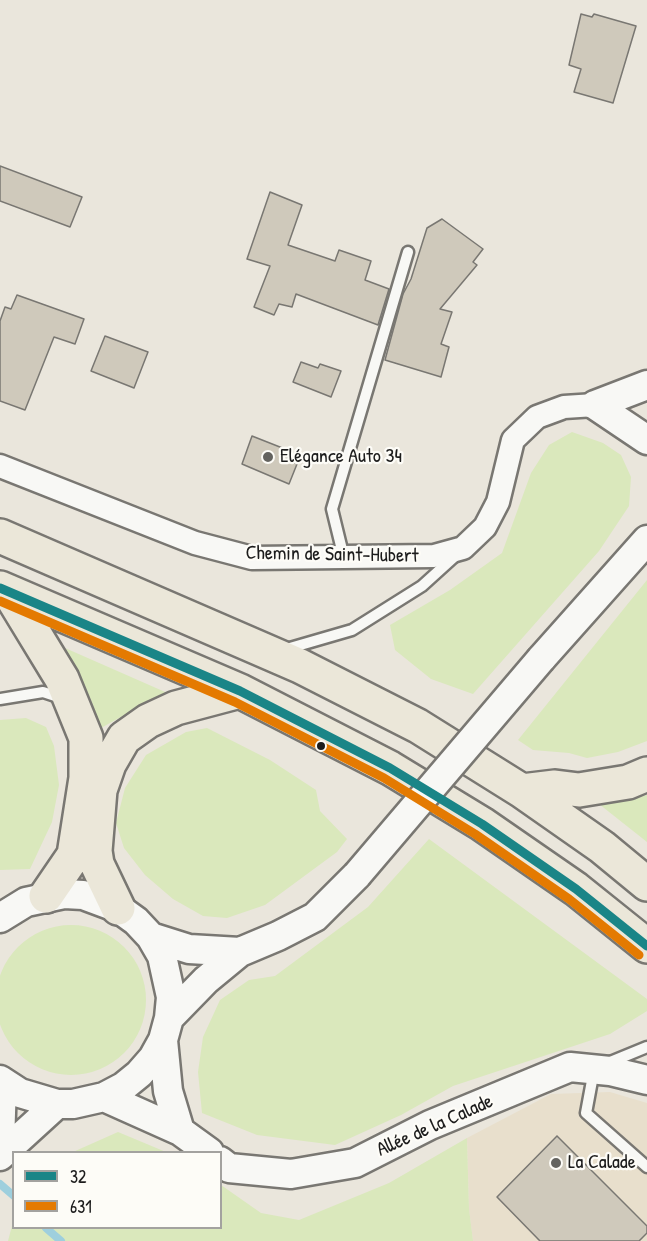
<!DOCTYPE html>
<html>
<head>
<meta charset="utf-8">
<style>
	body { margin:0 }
	#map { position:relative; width:647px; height:1241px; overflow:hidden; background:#eae6dc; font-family:"Patrick Hand",sans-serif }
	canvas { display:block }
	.legend { position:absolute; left:12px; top:1151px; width:210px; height:78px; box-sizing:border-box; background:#fdfcf7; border:2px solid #a3a29f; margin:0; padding:8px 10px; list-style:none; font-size:18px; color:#1c1c1c }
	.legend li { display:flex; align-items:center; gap:12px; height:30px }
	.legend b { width:30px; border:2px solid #a3a29f }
</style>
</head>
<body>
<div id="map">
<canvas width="647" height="1241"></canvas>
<ul class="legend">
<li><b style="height:8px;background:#1a8587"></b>32</li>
<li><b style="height:8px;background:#e47a01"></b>631</li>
</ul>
</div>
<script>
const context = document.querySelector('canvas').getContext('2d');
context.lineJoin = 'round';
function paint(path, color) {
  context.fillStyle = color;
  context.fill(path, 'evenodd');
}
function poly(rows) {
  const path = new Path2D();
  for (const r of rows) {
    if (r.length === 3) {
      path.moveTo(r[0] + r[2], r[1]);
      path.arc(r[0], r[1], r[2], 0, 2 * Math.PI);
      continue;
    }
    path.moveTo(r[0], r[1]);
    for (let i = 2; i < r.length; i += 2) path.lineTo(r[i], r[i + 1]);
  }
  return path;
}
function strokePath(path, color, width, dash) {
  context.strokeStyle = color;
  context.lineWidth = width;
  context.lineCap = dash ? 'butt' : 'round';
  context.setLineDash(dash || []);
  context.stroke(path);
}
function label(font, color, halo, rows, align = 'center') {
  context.font = font + ' "Patrick Hand",sans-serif';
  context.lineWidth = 4.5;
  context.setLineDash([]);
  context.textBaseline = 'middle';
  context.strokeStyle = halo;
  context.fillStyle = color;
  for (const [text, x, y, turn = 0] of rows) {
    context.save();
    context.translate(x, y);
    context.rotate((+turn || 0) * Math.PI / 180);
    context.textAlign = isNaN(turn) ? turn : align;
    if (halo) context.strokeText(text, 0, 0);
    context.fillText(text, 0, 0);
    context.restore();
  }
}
const built = poly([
	[610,1092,647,1103,647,1241,473,1241,469,1209,467,1138,551,1094]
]);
const green = poly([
	[572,432,603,443,621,455,631,477,629,506,599,551,473,694,431,679,395,650,390,625,450,590,502,553,531,473,549,445],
	[647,580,647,741,618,752,587,758,569,753,533,750,518,740],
	[65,648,172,695,146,703,101,728,91,700],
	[26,718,46,727,54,746,59,785,52,822,30,869,0,870,0,720],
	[207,728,270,760,316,790,320,811,347,839,337,852,265,905,227,918,203,916,173,899,145,875,124,848,116,823,125,788,146,755,186,732],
	[647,795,647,842,599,804,639,797],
	[429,839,647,999,647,1011,610,1034,453,1086,401,1115,335,1145,257,1135,202,1113,198,1072,203,1037,220,1000,249,980,275,976,368,907],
	[71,1000,75],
	[118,1132,166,1152,73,1152],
	[467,1138,469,1209,473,1241,8,1241,13,1222,14,1228,220,1228,221,1185,261,1213,299,1220,389,1183]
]);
const stream = poly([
	[0,1184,14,1196],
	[46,1228,61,1241]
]);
const building = poly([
	[581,14,592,17,594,14,636,26,613,103,574,92,581,69,569,65,581,14],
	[0,166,82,197,70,227,0,201,0,166],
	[270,192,302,205,288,245,335,261,339,250,371,261,365,280,389,289,378,325,296,294,292,307,279,304,274,315,254,307,270,266,247,259,270,192],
	[442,219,483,249,473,262,477,265,440,309,452,312,441,344,449,347,441,377,385,360,403,294,411,279,427,228,442,219],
	[17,295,84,319,75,344,54,337,25,410,0,401,0,321,5,307,11,309,17,295],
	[105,336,148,352,134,388,91,371,105,336],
	[301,362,318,368,320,364,341,371,331,397,293,382,301,362],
	[252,436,290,451,287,459,297,464,289,484,242,464,252,436],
	[557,1136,647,1226,647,1233,639,1241,540,1241,497,1197,557,1136]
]);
const service = poly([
	[344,558,332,509,408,252],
	[283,650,352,630,422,586,454,557],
	[0,699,43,692,64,699],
	[608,1063,647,1047],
	[594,1070,586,1113,647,1167]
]);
const minor = poly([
	[0,466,195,543,252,558,434,556,463,548,485,527,498,502,513,440,537,417,564,407,595,405]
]);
const tertiary = poly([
	[595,405,647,440],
	[595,405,647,385],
	[541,659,647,540],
	[0,918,26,902,64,894,83,895,118,908,136,921,151,937,162,956,171,997,169,1018,163,1040,153,1058,139,1074,123,1087,104,1097,73,1104,57,1104,20,1093,0,1080],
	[151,937,189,949,240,952],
	[169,1018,206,980,240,952,278,936,315,917,357,875],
	[163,1040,168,1091,180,1131],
	[104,1097,180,1131,209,1152],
	[0,1143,2,1083],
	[0,1156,57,1104],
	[220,1161,229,1168,291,1174,355,1163,430,1125,570,1067,610,1071,647,1080]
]);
const primary = poly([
	[0,536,300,666,418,726,522,791,602,847,647,884],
	[0,588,240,691,390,768,482,824,576,889,647,946],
	[9,592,62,679,86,738,86,778,74,855,46,896],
	[522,791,555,787,579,790,628,782,647,774],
	[118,908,97,864,95,851,100,790,109,764,124,738,148,721,176,708,240,691]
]);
const tertiaryBridge = poly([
	[357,875,541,659]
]);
const bus1 = poly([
	[0,588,240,691,390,768,482,824,576,889,647,946]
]);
const bus2 = poly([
	[0,601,235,702,384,778,475,834,569,899,639,955]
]);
const markers = [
	[268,457,6,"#64635f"],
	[321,746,5,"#1c1c1c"],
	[556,1163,6,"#64635f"]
];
const poiNames = [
	["Elégance Auto 34",280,457],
	["La Calade",568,1163]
];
const streetNames = [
	["Chemin de Saint-Hubert",332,555,1],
	["Allée de la Calade",435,1126,-24]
];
paint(built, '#e8dfcc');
paint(green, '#dae8bc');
strokePath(stream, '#9ecfdd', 8);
paint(building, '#cfc9bb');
strokePath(building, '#797772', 1.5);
strokePath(service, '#797772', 15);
strokePath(minor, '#797772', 27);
strokePath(tertiary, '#797772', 33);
strokePath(primary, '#797772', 38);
strokePath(service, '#f8f8f5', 10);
strokePath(minor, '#f8f8f5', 22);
strokePath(tertiary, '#f8f8f5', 28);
strokePath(primary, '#ebe7d9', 33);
strokePath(tertiaryBridge, '#797772', 33, []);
strokePath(tertiaryBridge, '#f8f8f5', 28);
strokePath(bus1, '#1a8587', 9);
strokePath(bus2, '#e47a01', 9);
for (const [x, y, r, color] of markers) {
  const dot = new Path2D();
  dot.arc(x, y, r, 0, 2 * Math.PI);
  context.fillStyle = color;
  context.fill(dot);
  strokePath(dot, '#fdfcf7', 2);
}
label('20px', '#1c1c1c', '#fdfcf7', poiNames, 'left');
label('20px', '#1c1c1c', '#fdfcf7', streetNames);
</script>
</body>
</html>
